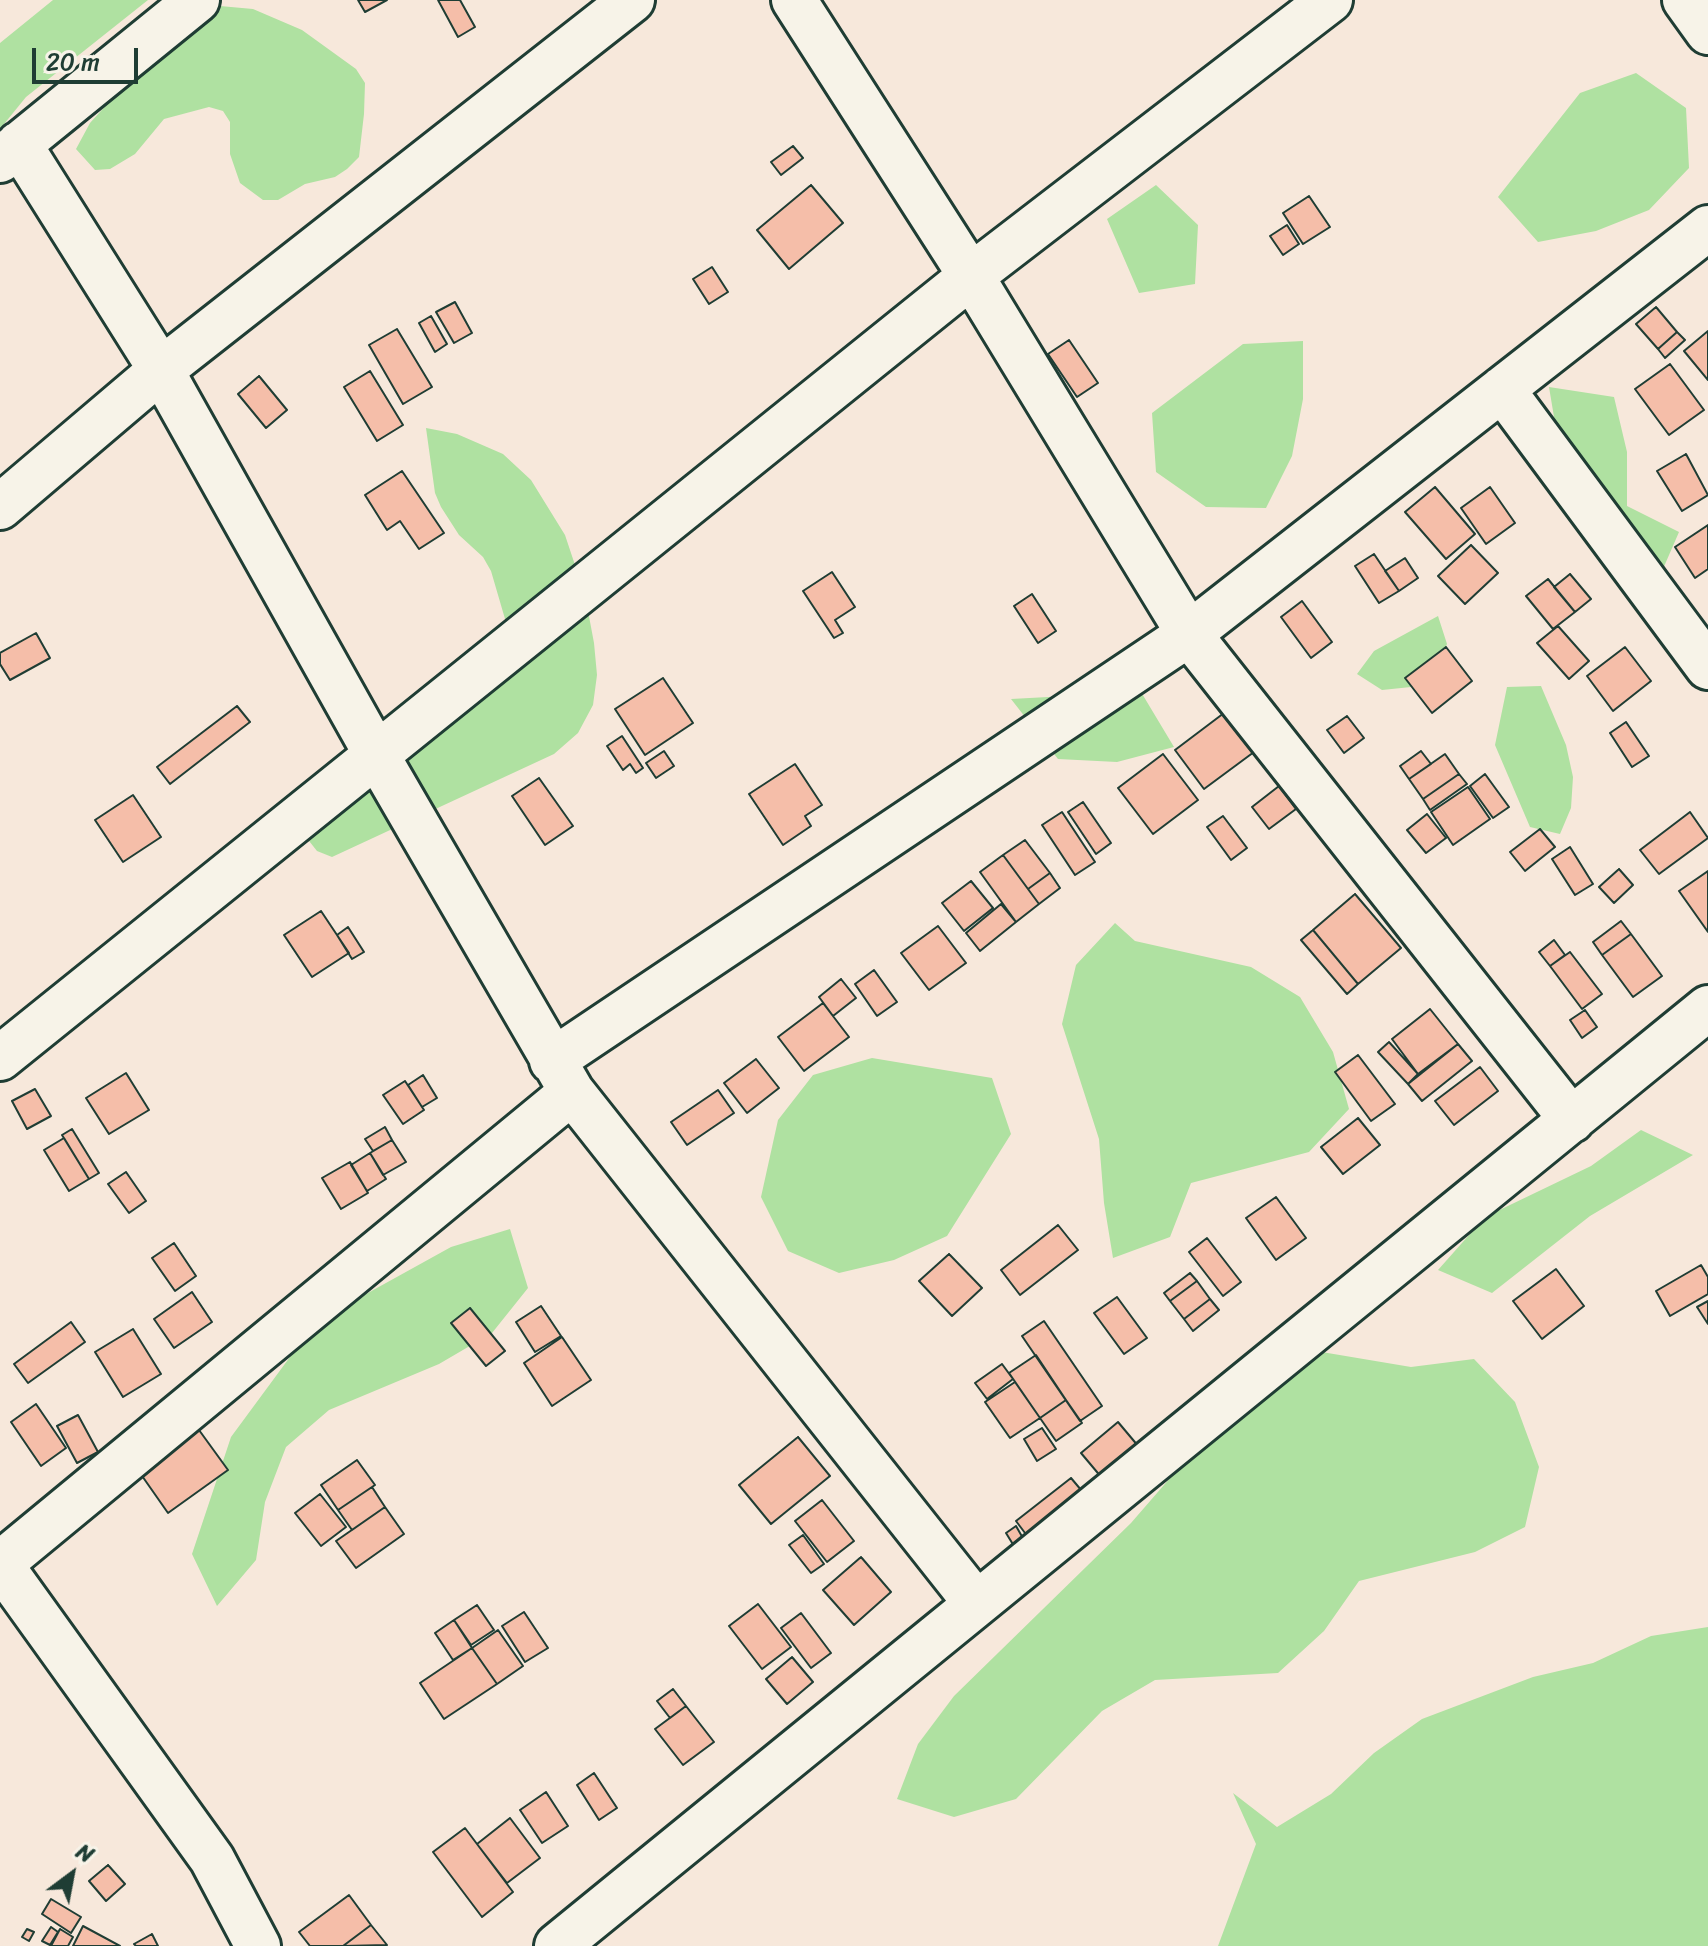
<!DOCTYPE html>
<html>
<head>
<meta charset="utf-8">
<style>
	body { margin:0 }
	#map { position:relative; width:1708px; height:1946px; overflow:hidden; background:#f7e8db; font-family:Sriracha,sans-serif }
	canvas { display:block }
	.north { position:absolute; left:32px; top:1834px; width:80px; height:80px; -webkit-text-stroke:6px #f7f3e8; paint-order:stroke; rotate:32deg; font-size:22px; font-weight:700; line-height:32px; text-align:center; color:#1f3d34 }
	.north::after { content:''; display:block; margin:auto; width:28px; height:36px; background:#1f3d34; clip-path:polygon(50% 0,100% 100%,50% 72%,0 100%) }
	.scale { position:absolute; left:32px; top:48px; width:106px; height:36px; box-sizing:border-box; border:4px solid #1f3d34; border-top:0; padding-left:10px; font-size:24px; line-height:28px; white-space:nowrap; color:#1f3d34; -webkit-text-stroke:6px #f7f3e8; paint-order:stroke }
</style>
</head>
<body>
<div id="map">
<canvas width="1708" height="1946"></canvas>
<div class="north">N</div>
<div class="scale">20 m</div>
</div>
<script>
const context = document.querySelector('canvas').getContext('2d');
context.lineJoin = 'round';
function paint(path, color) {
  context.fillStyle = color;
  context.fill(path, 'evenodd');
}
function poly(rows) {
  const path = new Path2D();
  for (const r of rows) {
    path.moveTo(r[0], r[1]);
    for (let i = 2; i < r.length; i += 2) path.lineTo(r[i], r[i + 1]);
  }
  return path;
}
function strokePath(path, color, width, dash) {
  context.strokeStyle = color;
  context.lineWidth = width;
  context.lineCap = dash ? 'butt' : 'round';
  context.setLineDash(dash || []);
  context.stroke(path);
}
const green = poly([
	[53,0,148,0,26,97,0,129,0,43],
	[220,6,253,9,302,30,356,69,365,83,364,114,359,157,347,169,335,177,305,184,278,200,263,200,240,183,230,154,230,122,223,111,209,107,164,119,135,154,110,169,95,170,76,149,90,123,109,102,203,14],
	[1636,73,1686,108,1689,168,1649,210,1596,231,1538,242,1498,197,1580,93],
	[1156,185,1198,225,1195,284,1139,293,1107,219],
	[1303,341,1303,399,1292,456,1266,508,1206,507,1156,472,1152,413,1243,344],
	[1549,387,1614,397,1627,452,1627,506,1679,532,1656,585,1559,447],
	[426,428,457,434,503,454,531,480,565,535,585,595,594,643,597,675,593,705,578,733,554,754,332,857,317,851,298,827,309,783,318,772,351,754,510,636,491,571,483,557,459,535,441,507,435,493],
	[1438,616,1447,644,1436,671,1411,687,1382,690,1357,674,1374,651],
	[1541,686,1566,745,1573,777,1571,808,1560,834,1530,827,1495,745,1507,687],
	[1141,692,1174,747,1117,762,1058,759,1011,699],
	[1115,923,1135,941,1251,967,1300,997,1333,1052,1349,1109,1309,1152,1191,1183,1170,1237,1113,1258,1104,1203,1099,1139,1062,1024,1076,965],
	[872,1058,992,1078,1011,1134,947,1236,894,1260,839,1273,788,1251,761,1197,778,1120,813,1075],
	[1641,1130,1693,1155,1590,1216,1492,1293,1438,1270,1485,1217,1591,1166],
	[510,1229,528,1288,492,1333,439,1364,329,1410,286,1447,265,1502,256,1560,217,1606,192,1554,231,1437,301,1342,348,1304,451,1247],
	[1292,1347,1411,1367,1474,1359,1515,1402,1539,1467,1525,1527,1475,1552,1359,1581,1324,1631,1278,1673,1155,1680,1102,1711,1016,1799,954,1817,897,1799,918,1744,954,1696,1131,1523,1249,1387],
	[1708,1627,1708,1946,1218,1946,1256,1844,1233,1793,1277,1827,1331,1794,1374,1753,1422,1719,1533,1677,1593,1663,1651,1636]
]);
const building = poly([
	[358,0,387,0,365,12,358,0],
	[438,0,460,0,475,27,458,37,438,0],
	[793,146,803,158,781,175,771,162,793,146],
	[811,185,843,223,789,269,757,230,811,185],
	[1309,196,1330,227,1303,244,1283,213,1309,196],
	[1287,225,1299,244,1283,255,1270,236,1287,225],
	[712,267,728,292,709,304,693,279,712,267],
	[455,302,472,333,454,343,436,312,455,302],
	[1656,307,1677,332,1658,349,1636,324,1656,307],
	[431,316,447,344,435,352,419,323,431,316],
	[397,329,432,387,403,404,369,345,397,329],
	[1708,331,1708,380,1684,351,1708,331],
	[1677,332,1685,340,1665,358,1658,349,1677,332],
	[1069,340,1098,383,1077,397,1048,354,1069,340],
	[1670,364,1704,410,1669,435,1635,389,1670,364],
	[370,371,403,425,377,441,344,387,370,371],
	[259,376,287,410,266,428,238,394,259,376],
	[1686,454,1708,495,1682,511,1657,471,1686,454],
	[402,471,444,533,419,549,400,521,387,530,365,495,402,471],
	[1435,487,1475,534,1446,559,1405,512,1435,487],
	[1490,487,1515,523,1486,544,1461,508,1490,487],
	[1708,525,1708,569,1695,578,1675,547,1708,525],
	[1471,545,1498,573,1465,604,1438,576,1471,545],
	[1374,554,1399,591,1379,603,1355,566,1374,554],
	[1405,558,1418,578,1399,591,1385,571,1405,558],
	[832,572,855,607,835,620,843,633,834,638,803,591,832,572],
	[1570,574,1591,599,1575,612,1554,587,1570,574],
	[1548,579,1575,612,1553,629,1526,596,1548,579],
	[1032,594,1056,631,1038,643,1014,606,1032,594],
	[1302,601,1332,642,1311,658,1281,617,1302,601],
	[1558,626,1589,661,1569,679,1537,643,1558,626],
	[36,633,50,658,10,680,0,664,0,653,36,633],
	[1446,647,1472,681,1432,713,1405,678,1446,647],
	[1625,647,1651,681,1613,711,1587,676,1625,647],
	[663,678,693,723,645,755,615,709,663,678],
	[237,706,250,722,170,784,157,767,237,706],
	[1224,713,1254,752,1204,789,1175,750,1224,713],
	[1347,716,1364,738,1344,753,1327,730,1347,716],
	[1626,722,1649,756,1632,767,1610,733,1626,722],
	[622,736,643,768,636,773,630,764,623,770,607,746,622,736],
	[664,751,674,766,656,778,646,763,664,751],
	[1421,751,1431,764,1409,779,1400,766,1421,751],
	[1163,754,1198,800,1153,834,1118,788,1163,754],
	[1445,754,1459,774,1423,799,1409,779,1445,754],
	[795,764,822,805,805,816,811,826,783,845,749,794,795,764],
	[1459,774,1467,784,1430,810,1423,799,1459,774],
	[1485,774,1509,807,1493,818,1470,786,1485,774],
	[539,778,573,826,545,845,512,796,539,778],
	[1279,786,1296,809,1269,829,1252,807,1279,786],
	[1468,787,1490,819,1453,845,1431,812,1468,787],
	[133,795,161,837,123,862,95,820,133,795],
	[1083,802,1111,843,1096,854,1068,812,1083,802],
	[1062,812,1095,862,1075,875,1042,825,1062,812],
	[1690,812,1708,838,1659,874,1640,850,1690,812],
	[1427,814,1446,838,1426,853,1407,830,1427,814],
	[1223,816,1247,848,1231,860,1207,827,1223,816],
	[1540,829,1555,847,1525,871,1510,852,1540,829],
	[1025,840,1050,873,1028,889,1003,855,1025,840],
	[1570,847,1593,884,1575,895,1552,859,1570,847],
	[1003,855,1039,904,1016,922,980,872,1003,855],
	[1619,869,1633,885,1614,903,1599,887,1619,869],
	[1708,871,1708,932,1679,891,1708,871],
	[1050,873,1060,888,1039,904,1028,889,1050,873],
	[971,881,993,908,964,931,942,903,971,881],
	[1355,894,1401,948,1358,984,1313,930,1355,894],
	[1001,904,1016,922,980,951,966,933,1001,904],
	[321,911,349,953,312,977,284,935,321,911],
	[1621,921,1631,934,1602,955,1593,942,1621,921],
	[938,926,966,963,929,990,901,953,938,926],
	[348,927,364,952,352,959,337,935,348,927],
	[1313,930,1358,984,1347,994,1301,940,1313,930],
	[1631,934,1662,976,1633,997,1602,955,1631,934],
	[1554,940,1565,955,1550,966,1539,952,1554,940],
	[1570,952,1602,994,1582,1009,1550,966,1570,952],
	[874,970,897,1002,877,1016,855,984,874,970],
	[841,979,856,998,833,1016,819,997,841,979],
	[823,1003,849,1037,804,1071,778,1037,823,1003],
	[1430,1009,1458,1044,1418,1074,1392,1039,1430,1009],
	[1585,1010,1597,1027,1582,1038,1570,1020,1585,1010],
	[1389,1042,1418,1074,1408,1084,1378,1052,1389,1042],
	[1458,1044,1472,1061,1422,1101,1408,1084,1458,1044],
	[1358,1055,1395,1104,1371,1121,1335,1072,1358,1055],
	[756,1059,779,1088,747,1113,724,1083,756,1059],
	[1480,1067,1498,1091,1454,1125,1435,1101,1480,1067],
	[126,1073,149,1110,109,1134,86,1098,126,1073],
	[423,1075,437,1098,422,1107,408,1085,423,1075],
	[405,1081,424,1110,403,1124,383,1095,405,1081],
	[35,1089,51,1116,27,1129,12,1101,35,1089],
	[718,1090,734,1113,687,1145,671,1122,718,1090],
	[1358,1118,1380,1145,1343,1174,1321,1147,1358,1118],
	[385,1127,392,1140,373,1151,365,1139,385,1127],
	[72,1129,99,1173,89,1179,62,1135,72,1129],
	[64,1138,89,1179,69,1191,44,1150,64,1138],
	[392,1140,406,1162,383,1175,370,1153,392,1140],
	[370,1153,386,1179,367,1191,351,1165,370,1153],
	[350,1162,368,1193,341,1209,322,1178,350,1162],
	[126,1172,146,1201,129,1213,108,1184,126,1172],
	[1276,1197,1306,1238,1276,1260,1246,1218,1276,1197],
	[1058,1225,1078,1250,1020,1295,1001,1270,1058,1225],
	[1207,1238,1241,1282,1223,1296,1189,1252,1207,1238],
	[174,1243,196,1276,175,1291,152,1258,174,1243],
	[949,1254,982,1288,952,1316,919,1281,949,1254],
	[1701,1265,1708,1277,1708,1294,1670,1316,1656,1291,1701,1265],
	[1556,1269,1584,1306,1542,1339,1513,1301,1556,1269],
	[1190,1273,1197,1281,1170,1301,1164,1293,1190,1273],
	[1197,1281,1210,1299,1184,1319,1170,1301,1197,1281],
	[192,1292,212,1322,174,1348,154,1319,192,1292],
	[1117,1297,1147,1338,1124,1354,1094,1313,1117,1297],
	[1210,1299,1219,1310,1193,1331,1184,1319,1210,1299],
	[1708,1301,1708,1324,1697,1307,1708,1301],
	[541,1306,561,1336,535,1352,516,1322,541,1306],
	[470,1308,505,1351,486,1366,451,1323,470,1308],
	[1044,1321,1102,1406,1080,1421,1022,1336,1044,1321],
	[71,1322,85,1342,28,1383,14,1364,71,1322],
	[133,1329,161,1374,123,1397,95,1352,133,1329],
	[562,1337,591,1380,552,1406,524,1363,562,1337],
	[1036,1355,1066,1400,1040,1418,1009,1373,1036,1355],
	[1002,1364,1013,1379,987,1399,975,1383,1002,1364],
	[1015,1382,1040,1418,1010,1438,985,1402,1015,1382],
	[1066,1400,1082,1423,1056,1441,1040,1418,1066,1400],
	[36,1404,66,1448,41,1466,11,1422,36,1404],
	[78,1415,98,1452,77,1463,57,1426,78,1415],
	[1118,1422,1139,1447,1102,1478,1081,1453,1118,1422],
	[1042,1428,1056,1449,1037,1461,1024,1439,1042,1428],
	[199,1430,228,1470,168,1513,140,1473,199,1430],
	[798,1437,830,1476,771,1524,739,1485,798,1437],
	[357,1460,375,1485,338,1510,321,1485,357,1460],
	[1071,1478,1087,1497,1031,1541,1016,1521,1071,1478],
	[372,1487,385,1507,352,1530,338,1510,372,1487],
	[320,1494,346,1527,321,1546,295,1513,320,1494],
	[822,1500,854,1541,827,1562,795,1521,822,1500],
	[385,1507,404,1534,356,1568,336,1541,385,1507],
	[1016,1526,1024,1540,1014,1546,1006,1533,1016,1526],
	[803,1535,824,1564,811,1573,789,1545,803,1535],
	[861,1557,891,1592,854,1625,823,1590,861,1557],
	[758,1604,791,1647,762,1669,729,1626,758,1604],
	[477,1605,494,1630,471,1645,454,1620,477,1605],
	[524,1612,548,1648,525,1662,502,1626,524,1612],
	[801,1613,831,1653,811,1668,781,1628,801,1613],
	[454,1620,472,1648,453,1660,435,1633,454,1620],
	[498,1630,523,1666,497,1684,472,1648,498,1630],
	[472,1648,497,1684,444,1719,420,1683,472,1648],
	[792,1657,813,1682,787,1704,766,1679,792,1657],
	[673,1689,686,1706,670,1718,657,1701,673,1689],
	[686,1706,714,1742,683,1765,655,1729,686,1706],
	[594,1773,617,1808,599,1820,577,1785,594,1773],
	[546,1792,568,1826,542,1843,520,1810,546,1792],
	[510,1818,540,1858,507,1883,477,1844,510,1818],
	[465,1828,513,1892,482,1917,433,1852,465,1828],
	[108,1865,125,1884,106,1901,89,1881,108,1865],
	[349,1895,371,1925,343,1946,310,1946,299,1932,349,1895],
	[51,1899,81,1917,71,1933,42,1914,51,1899],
	[371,1925,387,1945,343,1946,371,1925],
	[83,1926,120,1946,73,1946,83,1926],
	[51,1927,58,1932,50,1945,42,1941,51,1927],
	[27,1929,34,1932,29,1941,22,1937,27,1929],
	[60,1929,73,1937,68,1946,51,1946,60,1929],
	[152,1934,158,1946,136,1946,134,1944,152,1934]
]);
const minor = poly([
	[794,0,981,292,1189,634,1572,1120],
	[1685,0,1708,32],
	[19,144,161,370,376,754,572,1092,976,1603],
	[0,160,197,0],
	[1502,389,1708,667],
	[0,507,161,370,632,0],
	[0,1058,971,276,1330,0],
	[552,1061,1189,634,1708,228],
	[0,1564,572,1092],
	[0,1564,212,1859,258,1946],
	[557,1946,1708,1008]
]);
paint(green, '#afe1a1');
paint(building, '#f5bea9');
strokePath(building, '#1f3d34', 2);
strokePath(minor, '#1f3d34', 50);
strokePath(minor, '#f7f3e8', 44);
</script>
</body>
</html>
